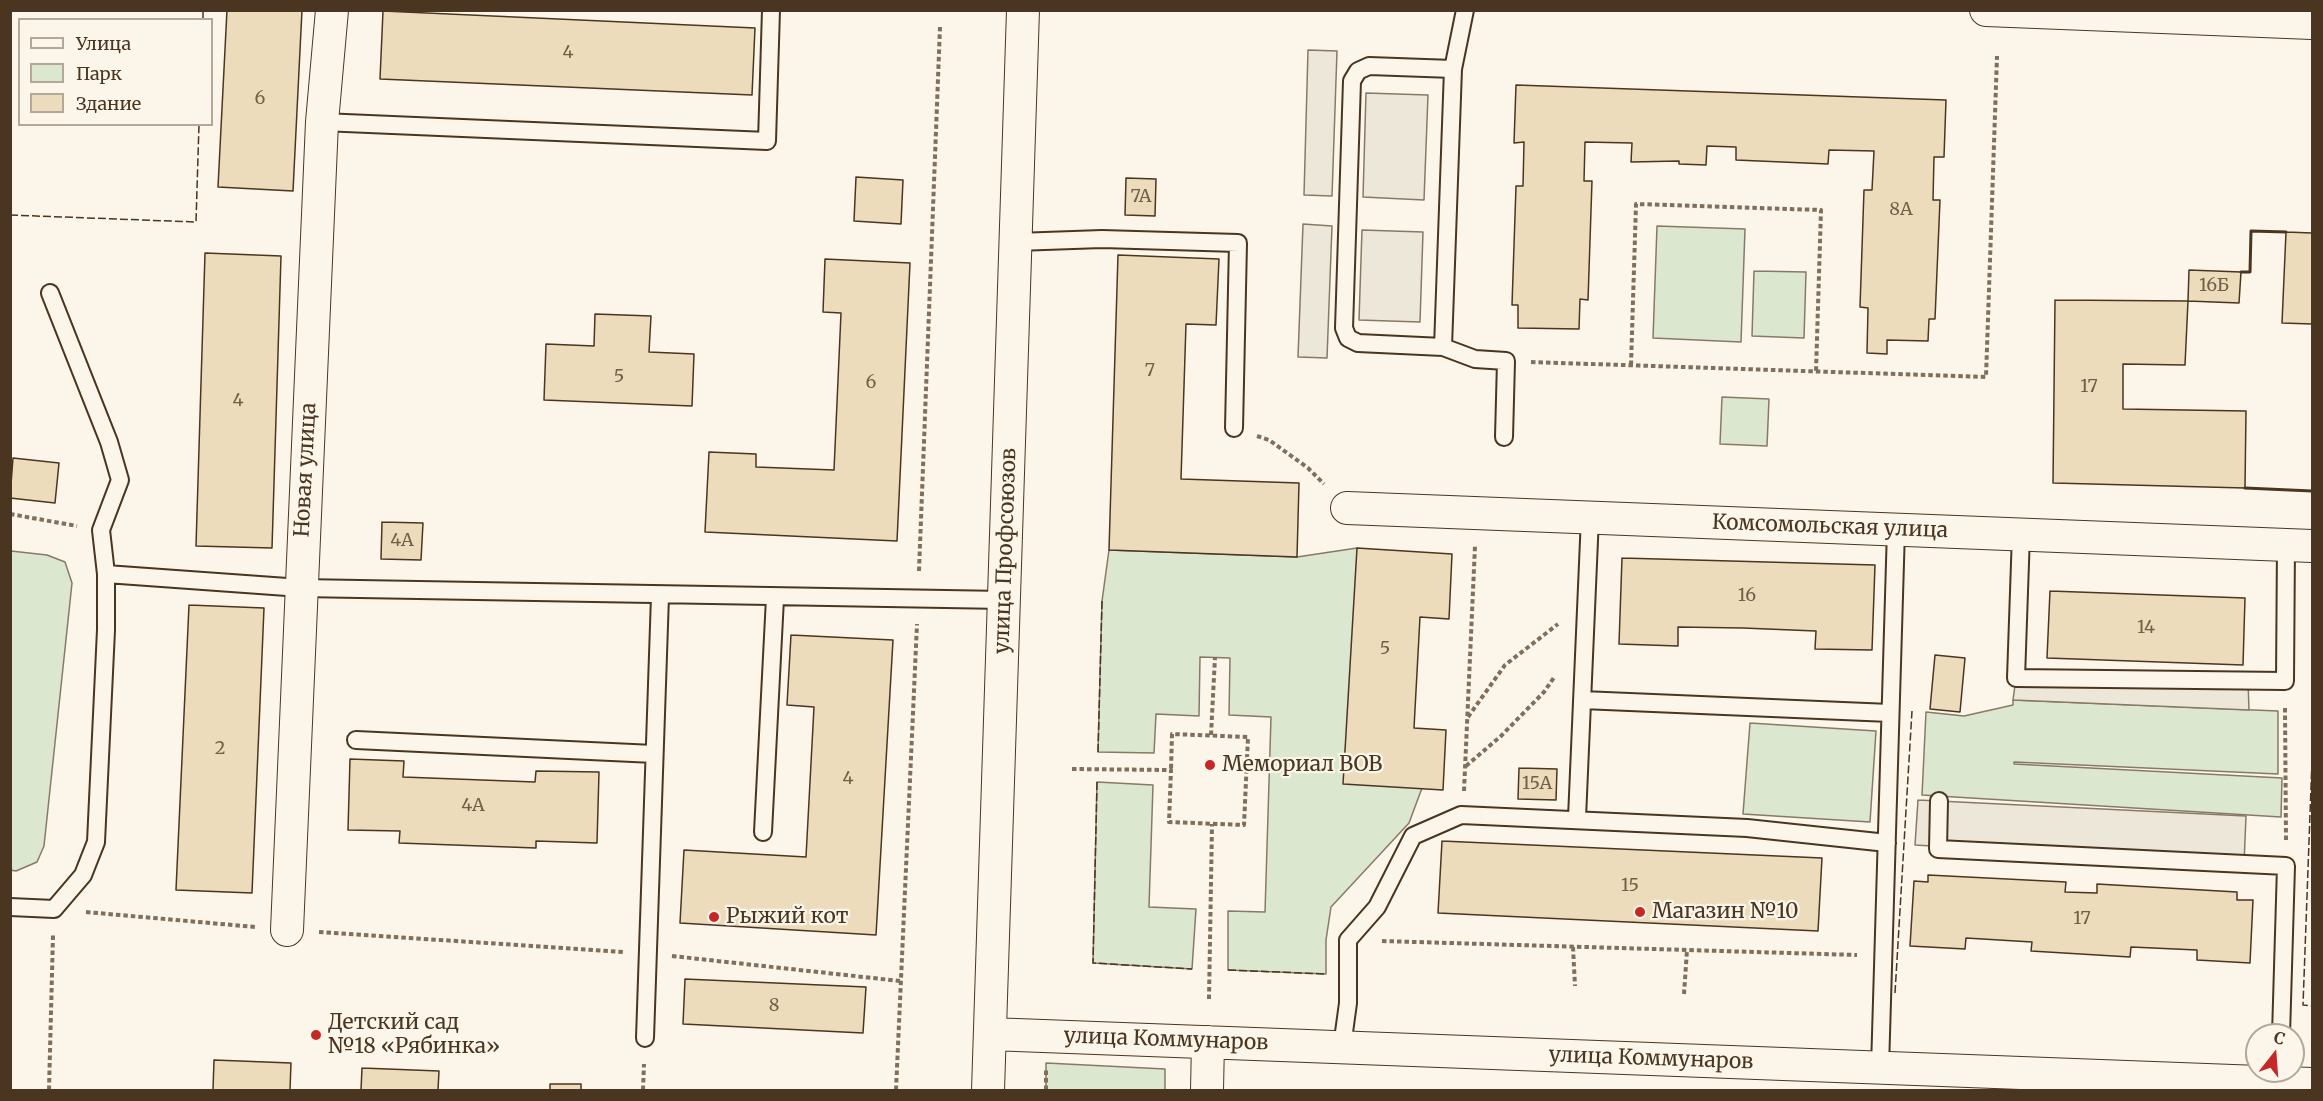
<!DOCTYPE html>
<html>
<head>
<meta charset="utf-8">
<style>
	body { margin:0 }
	#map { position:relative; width:2323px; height:1101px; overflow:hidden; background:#fbf6e9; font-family:Merriweather,serif }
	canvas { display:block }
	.frame { position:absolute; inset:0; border:12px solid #4a3520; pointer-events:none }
	.legend { position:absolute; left:18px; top:18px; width:195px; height:108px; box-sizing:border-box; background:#fbf6e9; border:2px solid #b4a999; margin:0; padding:8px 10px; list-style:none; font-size:18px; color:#4a3520 }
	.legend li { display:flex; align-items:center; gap:12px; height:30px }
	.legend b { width:30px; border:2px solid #b4a999 }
	.north { position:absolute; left:2245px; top:1023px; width:60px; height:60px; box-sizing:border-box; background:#fbf6e9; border:2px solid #b4a999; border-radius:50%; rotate:17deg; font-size:16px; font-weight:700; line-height:24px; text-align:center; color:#4a3520 }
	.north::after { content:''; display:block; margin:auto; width:21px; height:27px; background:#c62828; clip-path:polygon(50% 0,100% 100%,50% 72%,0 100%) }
</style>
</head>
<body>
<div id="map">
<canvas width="2323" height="1101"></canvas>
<div class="frame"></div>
<ul class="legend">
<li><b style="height:8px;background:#fbf6e9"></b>Улица</li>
<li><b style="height:16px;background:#dce7d0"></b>Парк</li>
<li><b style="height:16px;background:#ecdcbc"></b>Здание</li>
</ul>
<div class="north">С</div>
</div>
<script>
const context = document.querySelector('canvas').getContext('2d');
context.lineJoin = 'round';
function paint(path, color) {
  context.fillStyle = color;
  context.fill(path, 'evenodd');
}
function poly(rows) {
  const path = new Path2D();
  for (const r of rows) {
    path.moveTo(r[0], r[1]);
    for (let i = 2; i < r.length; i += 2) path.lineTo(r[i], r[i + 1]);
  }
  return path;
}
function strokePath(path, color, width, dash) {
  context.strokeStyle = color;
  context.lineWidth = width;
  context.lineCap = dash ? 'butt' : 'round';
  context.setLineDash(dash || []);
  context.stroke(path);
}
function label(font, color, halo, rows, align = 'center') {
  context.font = font + ' Merriweather,serif';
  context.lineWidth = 4.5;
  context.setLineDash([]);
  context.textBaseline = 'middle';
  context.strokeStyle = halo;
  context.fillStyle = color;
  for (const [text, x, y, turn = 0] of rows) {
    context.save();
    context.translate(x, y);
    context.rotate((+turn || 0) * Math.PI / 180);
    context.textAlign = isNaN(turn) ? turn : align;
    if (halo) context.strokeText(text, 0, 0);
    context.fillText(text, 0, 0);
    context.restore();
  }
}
const green = poly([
	[1657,226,1745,229,1741,342,1653,338,1657,226],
	[1754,271,1806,272,1804,338,1752,336,1754,271],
	[1722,397,1769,399,1767,446,1720,444,1722,397],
	[1357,548,1422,788,1409,823,1331,907,1326,940,1326,974,1228,970,1228,911,1265,912,1271,717,1229,715,1230,658,1200,657,1199,716,1156,714,1154,753,1098,752,1102,601,1109,550,1297,557,1357,548],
	[11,551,47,555,65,562,72,583,44,846,37,862,16,871,10,870,11,551],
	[2013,700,2278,711,2278,774,2014,762,2014,764,2282,778,2281,817,1922,795,1926,712,1964,716,2013,705,2013,700],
	[1750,723,1876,731,1870,822,1743,814,1750,723],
	[1097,782,1153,785,1149,907,1196,909,1192,969,1093,963,1097,782],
	[1046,1063,1165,1069,1165,1090,1046,1090,1046,1063]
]);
const parking = poly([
	[1308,50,1337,51,1332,196,1304,195,1308,50],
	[1366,93,1428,95,1424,200,1363,197,1366,93],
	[1303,224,1332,226,1327,358,1298,357,1303,224],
	[1362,230,1423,232,1420,322,1359,320,1362,230],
	[2016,678,2248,681,2249,710,2013,700,2016,678],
	[1918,800,2246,816,2244,864,1915,845,1918,800]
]);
const building = poly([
	[227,10,302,10,293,191,218,187,227,10],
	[383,11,755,28,752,95,380,79,383,11],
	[1516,85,1946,100,1944,157,1934,157,1933,200,1940,200,1935,319,1929,319,1928,341,1887,340,1887,354,1867,353,1868,308,1860,307,1864,190,1872,190,1874,151,1829,150,1828,164,1736,160,1736,147,1707,146,1706,165,1679,164,1679,161,1631,162,1632,143,1585,142,1584,181,1592,181,1588,300,1580,299,1579,329,1518,328,1518,305,1512,305,1516,186,1523,186,1524,142,1514,143,1516,85],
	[856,177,903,180,901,224,854,221,856,177],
	[1126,178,1156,179,1155,216,1125,215,1126,178],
	[2286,232,2312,233,2312,324,2282,323,2286,232],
	[205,253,281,256,272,548,196,546,205,253],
	[1118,255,1219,259,1216,325,1186,324,1181,479,1299,483,1297,557,1109,550,1118,255],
	[825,259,910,263,897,541,705,532,709,452,756,454,756,467,834,470,841,313,823,312,825,259],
	[2189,270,2241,272,2239,303,2188,301,2189,270],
	[2055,300,2188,301,2185,365,2123,364,2123,409,2246,411,2245,488,2053,483,2055,300],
	[595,314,651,316,649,352,694,354,692,406,544,400,546,344,594,346,595,314],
	[13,458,59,463,55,503,10,498,13,458],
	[382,522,423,523,421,560,381,559,382,522],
	[1357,548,1452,554,1449,619,1420,617,1414,728,1446,730,1443,790,1343,784,1357,548],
	[1622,558,1875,565,1872,650,1815,649,1816,631,1743,628,1678,627,1678,646,1619,644,1622,558],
	[2050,591,2245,598,2243,665,2047,658,2050,591],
	[189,605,264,608,252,893,176,890,189,605],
	[791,635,893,640,876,935,680,923,684,850,806,857,814,707,787,705,791,635],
	[1935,655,1965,658,1960,712,1930,709,1935,655],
	[350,759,404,761,403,777,535,782,536,771,599,772,597,843,536,841,536,848,399,843,400,831,348,830,350,759],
	[1519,768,1557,769,1556,800,1518,799,1519,768],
	[1442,841,1822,858,1818,931,1438,913,1442,841],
	[1928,875,2066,882,2065,892,2097,893,2097,884,2237,892,2237,900,2253,900,2250,963,2197,960,2197,950,2131,947,2130,957,2031,951,2032,942,1966,938,1965,949,1910,946,1914,881,1928,882,1928,875],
	[685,979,866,987,863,1033,683,1024,685,979],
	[214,1060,291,1063,290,1090,213,1090,214,1060],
	[362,1068,439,1071,438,1090,361,1090,362,1068],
	[550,1084,581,1084,581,1090,550,1090,550,1084]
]);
const path = poly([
	[1531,362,1986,377,1997,56],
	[1631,365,1636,204,1821,210,1816,371],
	[1257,436,1269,440,1308,468,1324,484],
	[10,514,77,526],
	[919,571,940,27],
	[2285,708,2286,841],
	[1468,717,1505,665,1558,624],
	[1211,735,1215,657],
	[1466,766,1501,736,1544,692,1555,676],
	[1072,769,1171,770,1169,822,1244,825,1248,737,1172,734,1171,770],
	[1464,791,1475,546],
	[86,912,255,927],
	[319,932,623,952],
	[1382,941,1857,955],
	[1573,947,1575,986],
	[672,956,900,981],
	[1684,994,1687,950],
	[1209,999,1212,824],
	[49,1090,53,935],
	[643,1090,644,1064],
	[896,1090,917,624],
	[1046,1090,1046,1070]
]);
const service = poly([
	[1369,66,1453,69,1443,347,1358,343,1348,338,1344,328,1352,81,1358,71,1369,66],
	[1453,69,1465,10],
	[322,122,767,141,771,10],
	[1016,242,1102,239,1238,243,1234,428],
	[1443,347,1475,359,1506,361,1504,437],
	[2021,534,2016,678,2285,681,2286,544],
	[106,574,301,588,1004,600],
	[1582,700,1890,713],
	[356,740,654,754],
	[1939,801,1938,849,2286,866,2281,1035],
	[1577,818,1590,517],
	[763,832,775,598],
	[10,907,54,909,83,875,96,842,106,630,106,574,101,530,120,480,109,442,50,293],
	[645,1038,660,596],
	[1342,1047,1348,1003,1348,940,1377,907,1413,836,1461,815,1747,828,1887,843],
	[1880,1068,1896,529]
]);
const minor = poly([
	[1986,10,2312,23],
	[1347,508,2312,546],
	[287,930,322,122,332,10],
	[990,1034,2312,1084],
	[988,1090,1023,10],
	[1207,1090,1208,1042]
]);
const fence = poly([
	[203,20,203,10],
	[10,215,196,222,199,124],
	[1098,752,1102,601],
	[2312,760,2303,1005,2312,1006],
	[1097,782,1093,963,1192,969],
	[1228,970,1326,974],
	[1895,993,1912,711]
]);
const wall = poly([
	[2241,272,2250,272,2251,231,2286,232],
	[2245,488,2312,491]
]);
const markers = [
	[1210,765,6,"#c62828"],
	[1640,912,6,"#c62828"],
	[714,917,6,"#c62828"],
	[316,1035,6,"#c62828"]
];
const numberNames = [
	["4",568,53],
	["6",260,99],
	["7А",1141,197],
	["8А",1901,210],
	["16Б",2214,286],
	["7",1150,371],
	["5",619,377],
	["6",871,383],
	["17",2089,387],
	["4",238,401],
	["4А",402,541],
	["16",1747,596],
	["14",2146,628],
	["5",1385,649],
	["2",220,749],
	["4",848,779],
	["15А",1537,784],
	["4А",473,806],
	["15",1630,886],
	["17",2082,919],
	["8",774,1006]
];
const streetNames = [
	["Новая улица",306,470,-87],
	["Комсомольская улица",1830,527,2],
	["улица Профсоюзов",1006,551,-88],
	["улица Коммунаров",1166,1040,2],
	["улица Коммунаров",1651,1059,2]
];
const poiNames = [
	["Мемориал ВОВ",1222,765],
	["Магазин №10",1652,912],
	["Рыжий кот",726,917],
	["Детский сад",328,1023],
	["№18 «Рябинка»",328,1047]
];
paint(green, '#dce7d0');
strokePath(green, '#887966', 1.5);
paint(parking, '#ede7d9');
strokePath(parking, '#887966', 1.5);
paint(building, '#ecdcbc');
strokePath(building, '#4a3520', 1.5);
strokePath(service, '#4a3520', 20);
strokePath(minor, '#4a3520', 34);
strokePath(path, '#7f6f5c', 4, [4.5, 3]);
strokePath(service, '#fbf6e9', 16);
strokePath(minor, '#fbf6e9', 32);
strokePath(fence, '#4a3520', 1.5, [8, 3]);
strokePath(wall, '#4a3520', 3);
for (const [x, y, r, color] of markers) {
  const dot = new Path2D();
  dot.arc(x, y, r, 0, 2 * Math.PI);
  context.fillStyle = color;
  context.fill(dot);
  strokePath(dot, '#fbf6e9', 2);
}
label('18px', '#725f47', null, numberNames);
label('21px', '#4a3520', '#fbf6e9', streetNames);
label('21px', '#4a3520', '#fbf6e9', poiNames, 'left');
</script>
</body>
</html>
